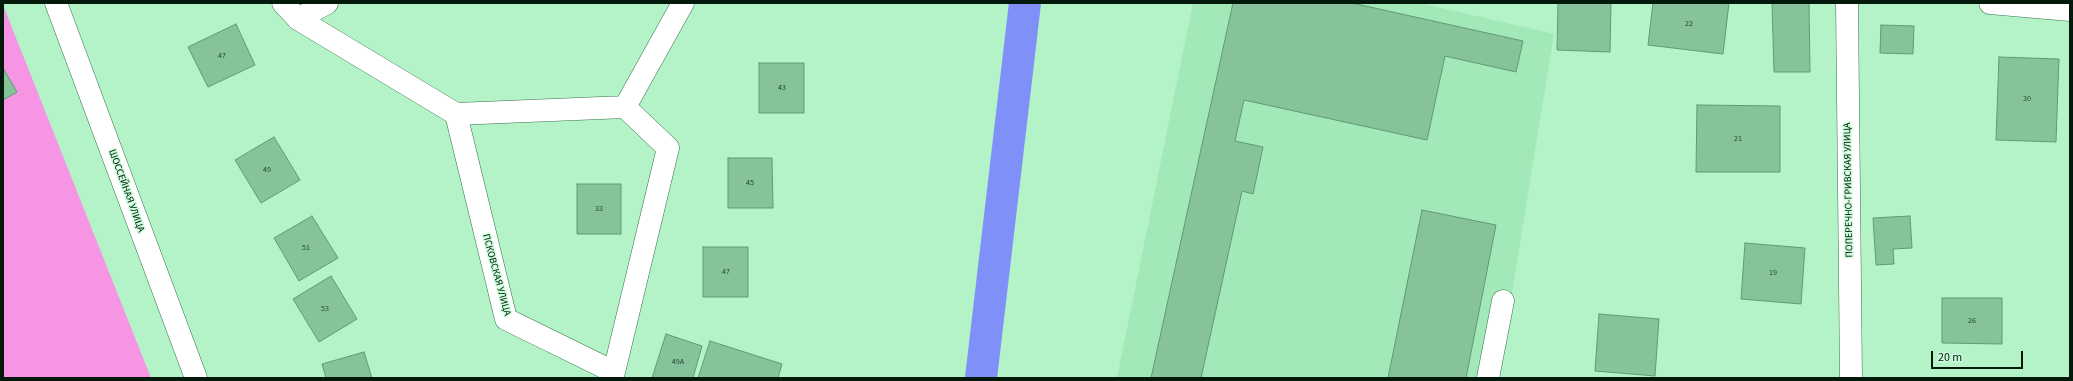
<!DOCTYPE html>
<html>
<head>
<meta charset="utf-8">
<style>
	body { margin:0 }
	#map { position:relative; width:2073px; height:381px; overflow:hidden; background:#b4f2c8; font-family:"Source Sans 3",sans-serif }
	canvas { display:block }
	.frame { position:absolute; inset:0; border:4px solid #02190b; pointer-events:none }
	.scale { position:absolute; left:1931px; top:351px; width:92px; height:18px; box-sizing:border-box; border:2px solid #02190b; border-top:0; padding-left:5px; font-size:12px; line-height:14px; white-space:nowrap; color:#02190b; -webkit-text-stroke:3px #cbfdda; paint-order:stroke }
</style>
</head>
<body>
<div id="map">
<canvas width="2073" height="381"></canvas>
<div class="frame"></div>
<div class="scale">20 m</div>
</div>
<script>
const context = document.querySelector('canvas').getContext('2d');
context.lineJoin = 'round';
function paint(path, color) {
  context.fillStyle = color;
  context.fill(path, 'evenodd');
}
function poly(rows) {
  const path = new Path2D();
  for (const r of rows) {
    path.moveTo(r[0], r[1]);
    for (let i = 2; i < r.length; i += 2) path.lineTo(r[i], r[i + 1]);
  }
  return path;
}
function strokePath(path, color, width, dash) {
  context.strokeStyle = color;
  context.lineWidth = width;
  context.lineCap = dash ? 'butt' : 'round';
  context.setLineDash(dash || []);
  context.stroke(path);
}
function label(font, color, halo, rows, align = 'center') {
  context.font = font + ' "Source Sans 3",sans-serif';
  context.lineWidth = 3;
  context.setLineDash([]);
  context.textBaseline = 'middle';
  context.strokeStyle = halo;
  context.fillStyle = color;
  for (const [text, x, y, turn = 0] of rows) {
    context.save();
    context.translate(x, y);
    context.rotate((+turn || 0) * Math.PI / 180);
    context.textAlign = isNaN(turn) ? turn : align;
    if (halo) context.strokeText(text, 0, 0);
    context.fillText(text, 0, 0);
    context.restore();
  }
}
const built = poly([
	[1193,3,1420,3,1554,34,1498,378,1117,378]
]);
const green = poly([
	[3,5,151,378,3,378]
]);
const canal = poly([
	[981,378,1025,3]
]);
const building = poly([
	[1233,3,1352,3,1523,41,1516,72,1445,56,1427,140,1244,100,1235,141,1263,147,1253,194,1242,191,1201,378,1151,378,1233,3],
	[1558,3,1611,3,1610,52,1557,50,1558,3],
	[1653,3,1729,3,1723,54,1648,45,1653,3],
	[1772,3,1809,3,1810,72,1774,72,1772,3],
	[236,24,255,65,208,87,188,47,236,24],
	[1881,25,1914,26,1913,54,1880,53,1881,25],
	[1999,57,2059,59,2056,142,1996,140,1999,57],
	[759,63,804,63,804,113,759,113,759,63],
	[3,68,17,92,3,100,3,68],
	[1697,105,1780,106,1780,172,1696,172,1697,105],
	[274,137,300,180,261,203,235,160,274,137],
	[728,158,772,158,773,208,728,208,728,158],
	[577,184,621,184,621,234,577,234,577,184],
	[1422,210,1496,225,1466,378,1388,378,1422,210],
	[312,216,338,258,299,281,274,238,312,216],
	[1910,216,1912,248,1893,249,1894,264,1876,265,1873,218,1910,216],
	[1745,243,1805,248,1801,304,1741,299,1745,243],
	[703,247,748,247,748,297,703,297,703,247],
	[331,276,357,319,319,342,293,299,331,276],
	[1942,298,2002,298,2002,344,1942,343,1942,298],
	[1599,314,1659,319,1655,376,1595,371,1599,314],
	[666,334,702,346,693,378,652,378,666,334],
	[710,341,782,364,778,378,698,378,710,341],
	[364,352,372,378,326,378,322,364,364,352]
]);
const minor = poly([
	[56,3,196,378],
	[283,3,298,19,327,3],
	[1847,3,1851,378],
	[1990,3,2070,10],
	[298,19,456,114,506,319,614,372,668,148,625,107,683,3],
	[456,114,625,107],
	[1488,378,1503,301]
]);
const numberNames = [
	["22",1689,24],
	["47",222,56],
	["43",782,88],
	["30",2027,99],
	["21",1738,139],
	["49",267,170],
	["45",750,183],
	["33",599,209],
	["51",306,248],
	["47",726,272],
	["19",1773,273],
	["53",325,309],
	["26",1972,321],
	["49А",678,362]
];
const streetNames = [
	["ПОПЕРЕЧНО-ГРИВСКАЯ УЛИЦА",1849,190,-91],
	["ШОССЕЙНАЯ УЛИЦА",126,191,70],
	["ПСКОВСКАЯ УЛИЦА",496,275,75]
];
paint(built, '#a3e8b9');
paint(green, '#f695e3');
strokePath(canal, '#7f90f9', 32);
paint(building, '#86c39a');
strokePath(building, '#5f9a74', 1);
strokePath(minor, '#38734e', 23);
strokePath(minor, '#fff', 22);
label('8px', '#23442f', null, numberNames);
label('10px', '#02190b', '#cbfdda', streetNames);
</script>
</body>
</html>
